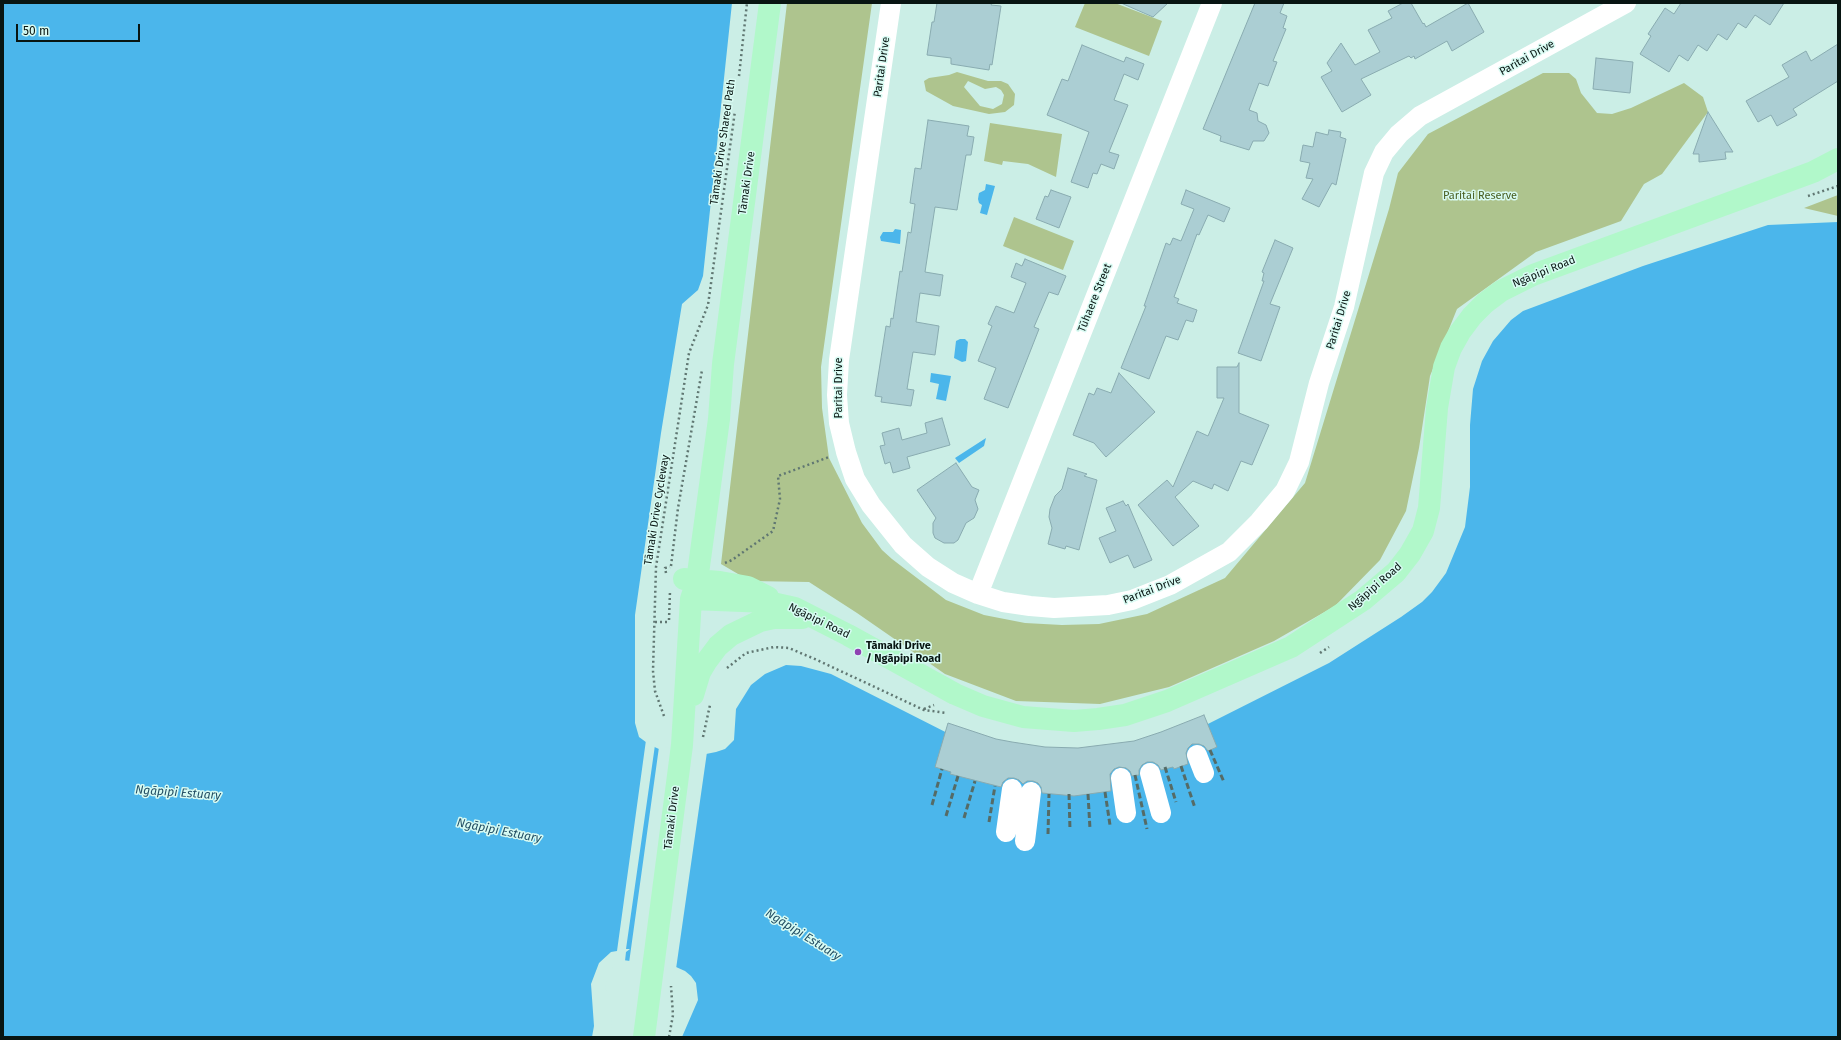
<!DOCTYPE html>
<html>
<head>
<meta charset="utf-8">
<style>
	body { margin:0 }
	#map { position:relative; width:1841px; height:1040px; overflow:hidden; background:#cbeee6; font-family:"Fira Sans",sans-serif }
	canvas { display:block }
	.frame { position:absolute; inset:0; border:4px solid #081512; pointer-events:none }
	.scale { position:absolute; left:16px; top:24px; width:124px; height:18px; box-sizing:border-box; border:2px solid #081512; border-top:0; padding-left:5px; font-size:12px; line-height:14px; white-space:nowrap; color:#081512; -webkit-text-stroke:3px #d8fbf3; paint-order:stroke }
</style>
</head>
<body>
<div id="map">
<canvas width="1841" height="1040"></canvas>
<div class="frame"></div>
<div class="scale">50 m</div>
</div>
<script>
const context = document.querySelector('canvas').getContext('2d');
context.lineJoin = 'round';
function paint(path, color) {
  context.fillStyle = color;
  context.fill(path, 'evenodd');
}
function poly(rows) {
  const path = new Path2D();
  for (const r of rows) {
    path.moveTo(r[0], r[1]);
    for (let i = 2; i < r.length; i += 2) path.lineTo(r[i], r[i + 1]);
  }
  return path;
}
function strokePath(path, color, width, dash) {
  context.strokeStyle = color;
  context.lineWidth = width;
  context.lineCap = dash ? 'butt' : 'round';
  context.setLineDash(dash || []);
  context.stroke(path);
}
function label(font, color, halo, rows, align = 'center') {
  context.font = font + ' "Fira Sans",sans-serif';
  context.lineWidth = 3;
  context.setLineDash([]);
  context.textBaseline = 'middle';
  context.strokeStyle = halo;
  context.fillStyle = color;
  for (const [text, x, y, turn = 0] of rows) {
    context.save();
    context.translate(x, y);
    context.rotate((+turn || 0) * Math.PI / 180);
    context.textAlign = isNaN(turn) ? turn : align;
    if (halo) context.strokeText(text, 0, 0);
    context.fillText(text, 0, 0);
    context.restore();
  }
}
const green = poly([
	[787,3,872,3,821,367,822,408,829,458,862,523,882,550,892,559,946,600,984,615,1025,623,1062,625,1099,624,1147,614,1225,578,1305,483,1389,209,1398,173,1428,134,1543,73,1569,73,1576,79,1581,93,1597,113,1612,114,1631,108,1684,83,1703,97,1708,112,1662,174,1644,184,1621,221,1536,252,1457,309,1430,376,1419,448,1406,511,1380,560,1335,606,1274,641,1169,687,1100,704,1016,701,945,674,857,613,809,582,750,581,721,564],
	[1085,3,1115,3,1162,21,1149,56,1075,27],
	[957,72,988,81,1001,81,1008,84,1015,94,1014,105,1005,112,989,114,953,106,926,91,924,81,929,78,949,75],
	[968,81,985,89,996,87,1001,90,1004,95,1002,104,993,109,980,106,964,87],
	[990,123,1062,134,1056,177,1028,164,1003,161,1002,165,984,161],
	[1838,195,1838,216,1804,208],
	[1014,217,1074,241,1063,270,1003,246]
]);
const water = poly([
	[3,3,732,3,703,276,698,290,682,304,661,433,635,615,635,723,639,737,650,745,659,749,706,754,716,752,725,749,734,740,736,709,751,685,765,674,786,665,801,666,831,674,969,744,1057,757,1190,733,1329,663,1401,617,1422,602,1432,592,1446,573,1465,527,1470,487,1470,425,1473,389,1482,361,1493,341,1511,320,1523,311,1643,266,1768,225,1838,222,1838,1037,682,1037,698,1000,696,983,691,976,685,971,676,967,615,959,603,985,608,1037,3,1037],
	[986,184,995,186,987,215,980,213,982,205,979,203,978,199,979,193,985,190],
	[895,229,901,230,900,244,881,241,880,237,883,232,893,232],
	[960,339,965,339,968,342,966,361,962,362,954,358,956,341],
	[931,373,951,376,946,401,936,399,939,384,930,382],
	[986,438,984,446,959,463,955,458]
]);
const pier = poly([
	[646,740,655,745,626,949,630,949,626,952,625,961,616,961,605,985,612,1022,610,1037,592,1037,594,1026,591,984,599,963,611,952,617,951],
	[659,747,707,752,676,969,629,963]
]);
const building = poly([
	[937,3,992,3,991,5,1001,6,992,65,990,64,989,70,951,64,951,58,927,55,932,22,934,22,937,3],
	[1121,3,1168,3,1153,17,1121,3],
	[1255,3,1284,3,1280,13,1287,16,1283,28,1286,29,1273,61,1277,62,1268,86,1259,83,1249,110,1257,113,1258,121,1266,125,1269,133,1264,141,1253,141,1249,150,1220,141,1221,136,1203,129,1255,3],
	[1403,3,1411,3,1423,24,1424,23,1426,27,1468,3,1484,32,1452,51,1447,41,1415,59,1414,56,1411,58,1409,56,1361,79,1371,95,1342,112,1321,77,1332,71,1327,63,1341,43,1355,65,1380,52,1368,30,1392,18,1388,11,1403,3],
	[1681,3,1784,3,1770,25,1755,15,1746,28,1738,23,1727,40,1718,34,1707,51,1698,45,1688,61,1679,55,1669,72,1640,54,1651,36,1648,34,1665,8,1674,14,1681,3],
	[1838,44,1838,81,1793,109,1797,115,1777,126,1771,115,1758,122,1746,101,1789,77,1782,65,1806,51,1811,61,1838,44],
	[1082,45,1124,62,1126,57,1144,64,1138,80,1124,74,1114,100,1128,105,1109,152,1119,155,1114,169,1101,164,1097,174,1093,173,1088,188,1071,182,1089,132,1047,115,1062,79,1068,81,1082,45],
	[1596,58,1633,62,1630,93,1593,89,1596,58],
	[1708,112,1733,152,1725,152,1726,159,1699,162,1699,154,1693,154,1708,112],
	[928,120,969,126,967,136,974,137,971,155,966,155,957,210,935,207,925,272,943,275,940,296,920,293,916,322,939,326,935,355,913,352,907,389,914,390,911,406,881,402,882,397,875,396,886,326,890,327,891,318,893,319,900,271,902,272,908,232,911,233,915,204,910,203,915,168,921,169,928,120],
	[1329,130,1341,132,1340,137,1346,139,1336,185,1332,183,1319,207,1302,199,1313,179,1306,178,1310,163,1300,161,1303,145,1313,147,1316,132,1328,135,1329,130],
	[1051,190,1071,197,1059,228,1036,219,1045,196,1048,197,1051,190],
	[1186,190,1230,208,1224,222,1208,215,1199,235,1197,234,1174,297,1179,299,1177,303,1197,310,1193,322,1186,320,1178,340,1166,336,1149,379,1121,368,1146,306,1144,306,1166,243,1170,245,1173,238,1181,241,1194,209,1181,204,1186,190],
	[1275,240,1293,248,1270,304,1280,307,1261,361,1238,353,1264,281,1262,281,1264,273,1262,272,1275,240],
	[1025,259,1066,276,1058,295,1049,292,1034,327,1039,329,1008,408,984,399,996,368,978,361,992,326,988,324,996,306,1014,313,1026,283,1011,277,1016,263,1022,266,1025,259],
	[1239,363,1239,413,1269,425,1252,465,1241,461,1228,491,1214,484,1212,489,1193,481,1175,497,1199,526,1173,546,1138,505,1167,480,1173,487,1197,431,1208,436,1224,398,1217,398,1217,367,1237,367,1239,363],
	[1119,373,1155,412,1106,457,1094,443,1073,435,1089,393,1094,395,1097,388,1111,393,1119,373],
	[942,418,950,445,907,457,910,468,893,473,890,462,885,464,880,446,885,445,882,433,899,428,902,440,927,433,925,423,942,418],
	[956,463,972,487,979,490,975,500,978,509,974,518,966,523,958,540,954,543,944,543,935,538,933,533,933,523,936,518,917,490,956,463],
	[1068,468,1087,474,1084,476,1097,480,1079,550,1066,546,1065,549,1048,544,1052,528,1049,517,1050,509,1055,496,1062,489,1068,468],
	[1123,501,1126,506,1128,504,1152,560,1134,568,1128,555,1110,563,1099,538,1116,531,1106,508,1123,501],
	[1204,715,1217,747,1208,751,1204,746,1199,744,1192,744,1188,748,1186,753,1188,764,1174,769,1173,767,1161,770,1158,765,1153,762,1147,762,1142,765,1139,770,1139,775,1132,776,1130,771,1126,768,1119,767,1114,769,1110,774,1111,791,1074,796,1042,793,1041,787,1038,783,1033,781,1027,781,1023,784,1019,780,1014,778,1008,778,1003,782,1001,787,950,774,951,772,935,767,948,723,996,739,1012,742,1045,747,1078,748,1134,741,1161,732,1204,715]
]);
const path = poly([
	[739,76,747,3],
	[1808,196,1838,186],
	[725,563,732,560,773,531,780,499,778,476,829,457],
	[671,566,678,508,702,370],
	[666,573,665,568,670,567],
	[669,620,670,591],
	[655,622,670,622],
	[1320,653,1329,647],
	[727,668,746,653,774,647,789,648,817,660,924,710,947,713],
	[924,709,934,705],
	[664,716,655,691,653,671,656,567,689,353,708,305,735,111],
	[703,737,710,705],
	[669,1037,673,1015,671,986]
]);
const minor = poly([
	[891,3,839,360,837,395,839,423,846,452,855,479,871,505,903,545,928,567,953,583,978,594,1003,602,1030,606,1054,608,1108,605,1132,600,1170,585,1229,552,1259,522,1285,491,1299,462,1319,383,1344,307,1374,173,1384,152,1399,134,1420,116,1626,3],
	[978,594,1212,3],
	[1197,755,1204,773],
	[1150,773,1161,813],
	[1121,778,1126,813],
	[1006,832,1012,789],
	[1025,841,1031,792]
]);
const major = poly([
	[684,579,720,582,748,587,768,597],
	[691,599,768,602,795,608,848,635,955,694,983,706,1023,717,1074,721,1098,719,1125,715,1167,701,1291,647,1363,600,1396,572,1410,554,1423,531,1429,508,1437,408,1444,367,1451,348,1460,332,1472,316,1485,303,1501,291,1533,275,1756,193,1813,172,1838,159],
	[693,695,700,672,706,662,718,646,731,635,760,621,774,618,802,618],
	[644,1037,682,745,691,599,697,581,719,419,723,364,770,3]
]);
const rail = poly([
	[1210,750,1224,782],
	[1181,766,1195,808],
	[1165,767,1176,802],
	[1135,775,1147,829],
	[1105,792,1110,825],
	[1069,794,1070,830],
	[1088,794,1090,829],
	[932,805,942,769],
	[946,816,958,776],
	[964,818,975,781],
	[989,822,995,786],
	[1048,834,1049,794]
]);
const markers = [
	[858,652,4,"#8f42b2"]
];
const streetNames = [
	["Paritai Drive",1527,58,-29],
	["Paritai Drive",882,67,-82],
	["Tāmaki Drive Shared Path",723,142,-82],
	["Tāmaki Drive",747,183,-82],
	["Ngāpipi Road",1544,272,-22],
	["Tūhaere Street",1095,298,-68],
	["Paritai Drive",1339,320,-73],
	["Paritai Drive",839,388,-90],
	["Tāmaki Drive Cycleway",657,510,-81],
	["Ngāpipi Road",1375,587,-41],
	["Paritai Drive",1152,590,-21],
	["Ngāpipi Road",819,621,26],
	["Tāmaki Drive",672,818,-83]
];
const parkNames = [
	["Paritai Reserve",1480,196]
];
const poiNames = [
	["Tāmaki Drive",866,646],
	["/ Ngāpipi Road",866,659]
];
const waterNames = [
	["Ngāpipi Estuary",178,793,4],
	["Ngāpipi Estuary",499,831,11],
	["Ngāpipi Estuary",803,935,32]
];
paint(green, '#aec48e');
paint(water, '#4bb6eb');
paint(pier, '#cbeee6');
paint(building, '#abced3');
strokePath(building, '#89abb0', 1);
strokePath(path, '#607772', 2.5, [2, 3]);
strokePath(minor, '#fff', 20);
strokePath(major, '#b1f8ca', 22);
strokePath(rail, '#556b66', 3, [6, 3]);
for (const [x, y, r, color] of markers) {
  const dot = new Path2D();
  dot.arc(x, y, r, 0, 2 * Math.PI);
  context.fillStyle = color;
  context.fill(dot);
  strokePath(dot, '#d8fbf3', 1.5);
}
label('11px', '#081512', '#d8fbf3', streetNames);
label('11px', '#485e20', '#d8fbf3', parkNames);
label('bold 11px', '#081512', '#d8fbf3', poiNames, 'left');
label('italic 12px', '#214d63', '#d8fbf3', waterNames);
</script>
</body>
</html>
